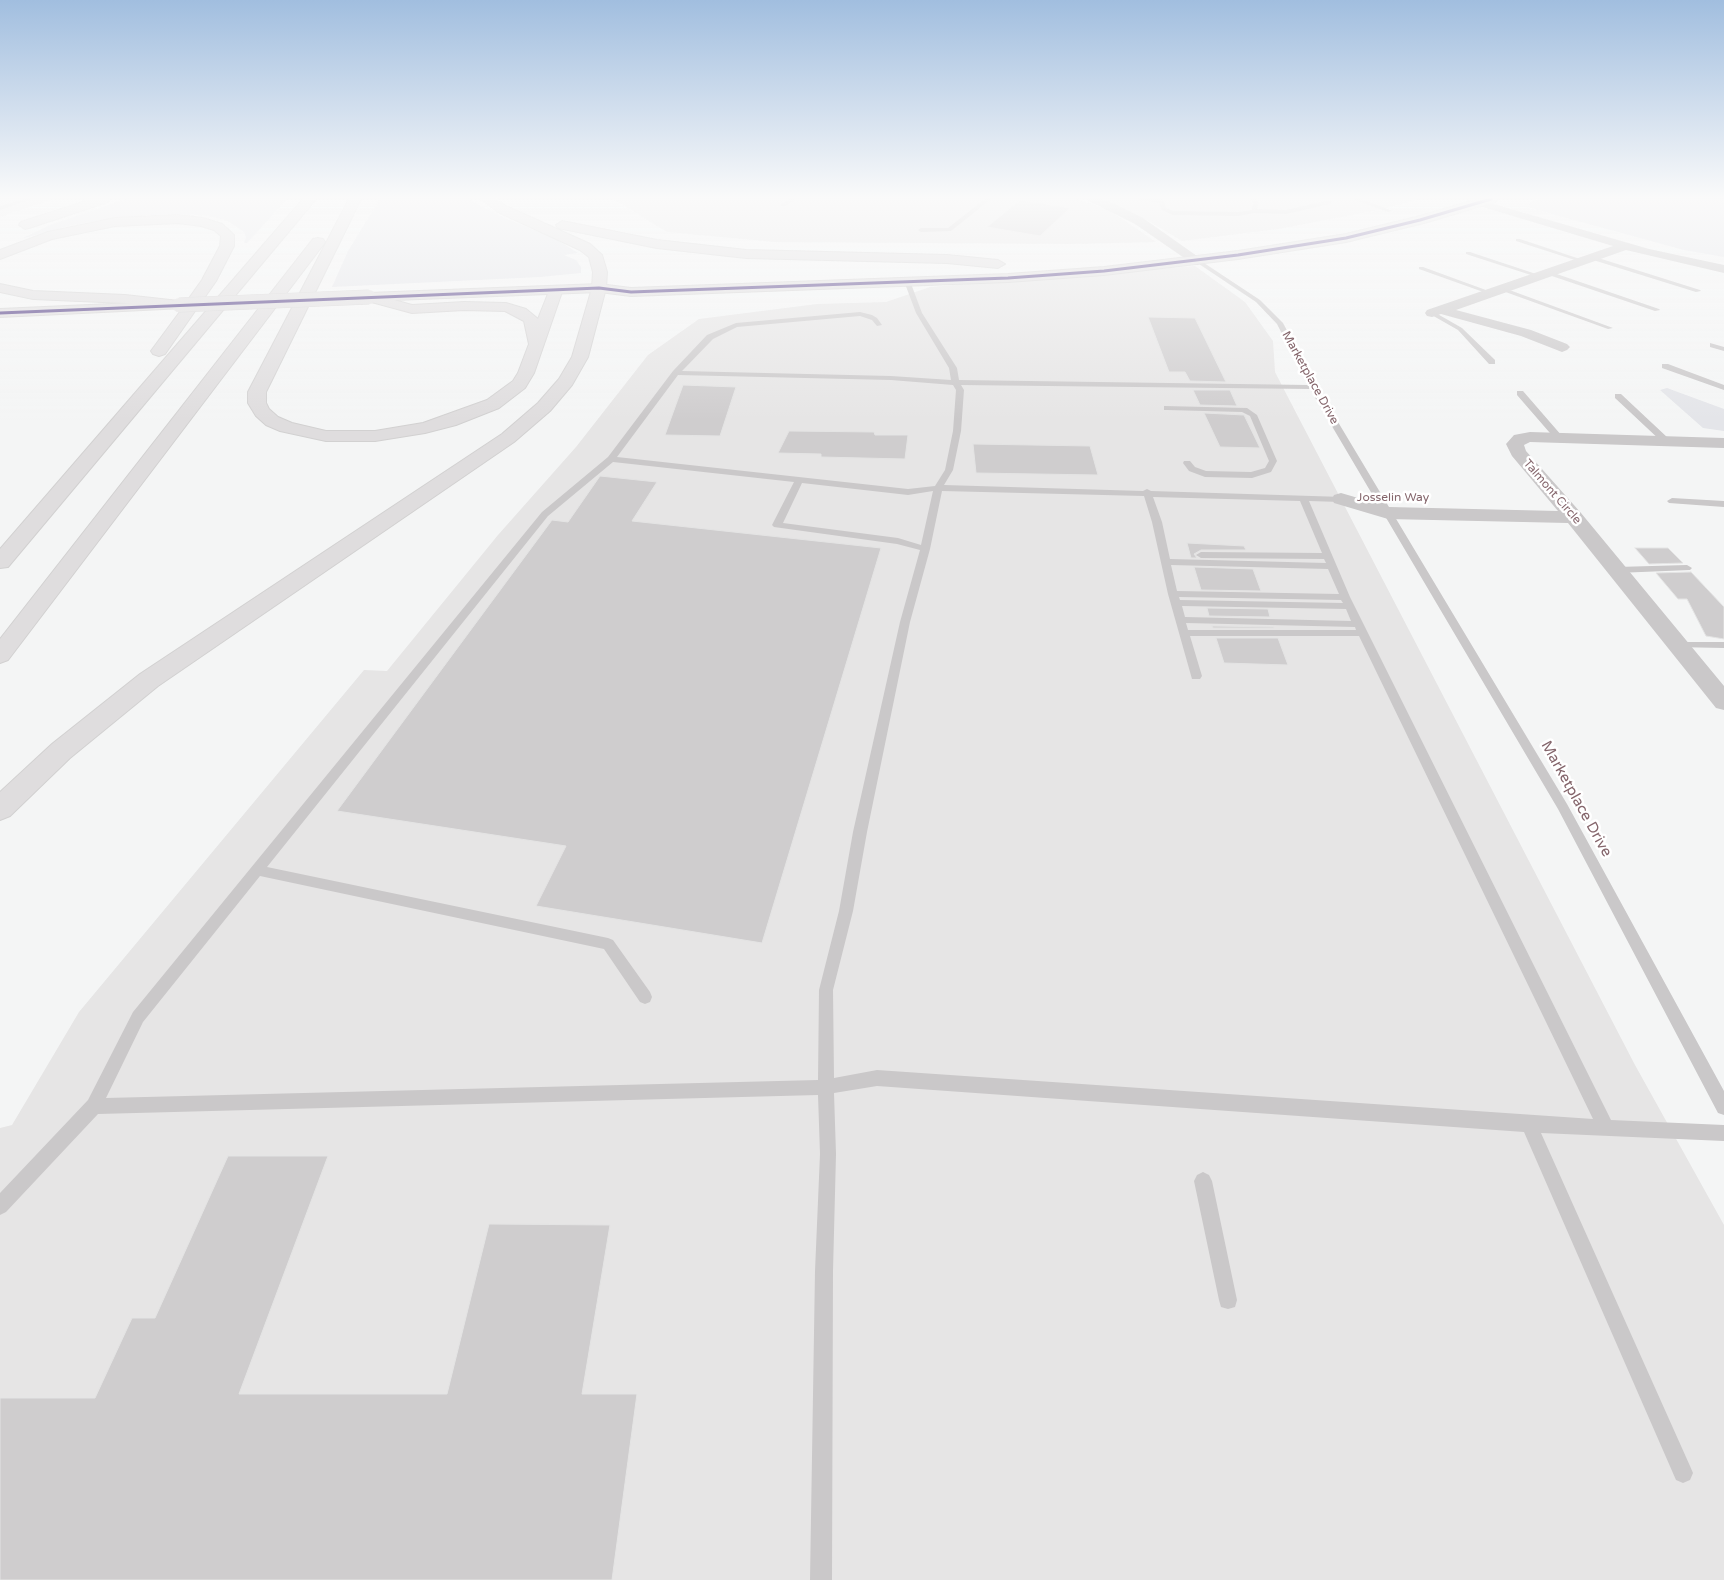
<!DOCTYPE html>
<html>
<head>
<meta charset="utf-8">
<style>
	body { margin:0 }
	canvas { display:block; background:#f4f5f5 }
</style>
</head>
<body>
<canvas width="1724" height="1580"></canvas>
<script>
const context = document.querySelector('canvas').getContext('2d');
context.lineJoin = 'round';
function paint(path, color) {
  context.fillStyle = color;
  context.fill(path, 'evenodd');
}
function poly(rows) {
  const path = new Path2D();
  for (const r of rows) {
    path.moveTo(r[0], r[1]);
    for (let i = 2; i < r.length; i += 2) path.lineTo(r[i], r[i + 1]);
  }
  return path;
}
function strokePath(path, color, width, dash) {
  context.strokeStyle = color;
  context.lineWidth = width;
  context.lineCap = dash ? 'butt' : 'round';
  context.setLineDash(dash || []);
  context.stroke(path);
}
function label(font, color, halo, rows, align = 'center') {
  context.font = font + ' "Varela Round",sans-serif';
  context.lineWidth = 5;
  context.setLineDash([]);
  context.textBaseline = 'middle';
  context.strokeStyle = halo;
  context.fillStyle = color;
  for (const [text, x, y, turn = 0] of rows) {
    context.save();
    context.translate(x, y);
    context.rotate((+turn || 0) * Math.PI / 180);
    context.textAlign = isNaN(turn) ? turn : align;
    if (halo) context.strokeText(text, 0, 0);
    context.fillText(text, 0, 0);
    context.restore();
  }
}
const built = poly([
	[0,199,54,199,0,217],
	[613,199,1077,199,1109,210,1156,242,1072,244,775,242,667,232],
	[1098,199,1419,199,1379,210,1278,229,1182,241,1147,220],
	[1195,266,1245,302,1273,341,1275,372,1291,403,1635,1065,1724,1225,1724,1580,0,1580,0,1128,12,1125,79,1012,364,670,387,671,498,535,576,447,648,355,699,319,817,304,886,302,930,287]
]);
const green = poly([
	[126,199,287,199,247,243,244,243,246,237,244,232,228,221,209,216,186,214,151,215,102,220,69,226,21,239,50,225],
	[380,199,468,199,500,216,559,240,559,241,578,253,564,255,576,260,581,267,581,273,540,277,332,287,348,251],
	[1538,199,1724,199,1724,257,1684,250,1530,208,1529,203],
	[1667,388,1724,409,1724,431,1703,428,1660,390]
]);
const building = poly([
	[1020,200,1070,208,1040,236,987,227,1020,200],
	[1148,317,1195,318,1226,382,1190,381,1185,372,1169,372,1148,317],
	[683,385,736,387,720,436,665,435,683,385],
	[1193,390,1230,390,1237,406,1200,405,1193,390],
	[1204,413,1244,415,1260,448,1220,447,1204,413],
	[789,431,874,432,875,435,908,435,905,459,821,457,821,454,778,453,789,431],
	[973,444,1090,446,1098,475,976,473,973,444],
	[600,476,657,482,632,521,881,548,762,943,536,906,566,846,337,811,552,520,568,522,600,476],
	[1187,543,1244,546,1246,550,1201,550,1194,554,1197,558,1191,558,1187,543],
	[1635,548,1668,548,1683,563,1649,564,1635,548],
	[1194,567,1253,569,1261,591,1201,590,1194,567],
	[1691,572,1724,607,1724,639,1706,636,1687,599,1678,599,1656,573,1691,572],
	[1207,608,1268,609,1270,617,1209,616,1207,608],
	[1212,626,1274,627,1274,628,1213,628,1212,626],
	[1216,638,1278,638,1288,665,1224,663,1216,638],
	[228,1156,328,1156,239,1394,447,1394,489,1224,610,1225,582,1394,637,1394,612,1580,0,1580,0,1398,95,1398,132,1318,155,1318,228,1156]
]);
const service = poly([
	[23,199,32,199,0,210,0,206,23,199],
	[789,199,796,199,785,206,781,206,781,204,789,199],
	[985,199,991,199,951,231,921,232,918,230,921,228,948,228,985,199],
	[1136,199,1163,199,1166,208,1174,211,1238,212,1252,210,1253,203,1251,199,1257,199,1259,203,1257,209,1286,210,1334,199,1330,204,1286,214,1254,213,1238,216,1173,215,1162,210,1159,203,1136,199],
	[1352,199,1361,199,1393,211,1388,212,1352,199],
	[1516,239,1520,239,1586,261,1581,262,1516,241,1516,239],
	[1466,252,1470,252,1542,276,1537,277,1466,254,1466,252],
	[1592,256,1700,290,1701,291,1696,292,1590,259,1592,256],
	[1198,259,1260,300,1283,323,1317,387,1567,804,1724,1091,1724,1115,1718,1113,1558,809,1310,389,961,385,964,390,961,431,953,470,944,485,1143,491,1147,489,1151,491,1344,497,1346,499,1341,502,1309,501,1350,597,1611,1120,1724,1125,1724,1141,1541,1133,1690,1466,1693,1473,1690,1480,1683,1483,1676,1480,1524,1132,877,1086,834,1093,836,1154,833,1271,832,1580,810,1580,815,1271,820,1154,818,1095,98,1114,6,1212,0,1215,0,1193,88,1100,133,1012,542,512,608,457,673,371,707,335,736,323,860,312,872,315,877,318,882,325,877,326,872,320,860,316,737,327,713,339,682,371,891,376,951,380,949,368,916,313,904,281,907,279,910,281,922,313,957,368,959,380,1308,385,1277,324,1256,302,1196,262,1198,259],
	[678,375,891,380,953,385,956,390,953,431,945,470,935,486,908,489,617,457,678,375],
	[613,462,794,482,772,525,774,527,897,544,920,550,900,622,853,832,839,911,819,990,818,1080,106,1098,143,1022,260,876,604,949,640,1002,645,1004,650,1002,652,997,650,992,613,940,608,938,267,867,548,516,613,462],
	[802,483,908,495,933,491,921,545,898,538,783,523,802,483],
	[942,491,1144,496,1152,522,1168,594,1192,679,1200,679,1202,676,1190,636,1359,636,1593,1119,877,1070,834,1078,833,990,853,911,867,832,910,622,930,549,942,491],
	[1153,497,1300,501,1322,553,1201,552,1196,555,1201,558,1324,559,1326,563,1170,559,1162,522,1153,497],
	[1171,565,1328,569,1339,594,1177,591,1171,565],
	[1179,597,1341,600,1343,603,1180,600,1179,597],
	[1182,606,1346,609,1351,621,1185,617,1182,606],
	[1186,623,1355,627,1356,630,1188,630,1186,623],
	[1419,267,1423,267,1494,293,1489,294,1419,269,1419,267],
	[1548,271,1659,309,1660,310,1655,311,1546,274,1546,272,1548,271],
	[1500,288,1504,288,1613,328,1608,329,1500,290,1500,288],
	[1430,312,1434,312,1462,328,1495,360,1495,364,1489,364,1458,330,1430,314,1430,312],
	[1710,343,1724,347,1724,351,1710,347,1710,343],
	[1662,364,1668,364,1724,385,1724,390,1662,368,1662,364],
	[1517,391,1523,391,1562,436,1562,440,1556,440,1517,395,1517,391],
	[1615,394,1621,394,1668,438,1668,442,1662,442,1615,398,1615,394],
	[1164,406,1247,408,1257,415,1277,461,1271,472,1252,478,1205,477,1189,471,1183,463,1184,461,1190,461,1195,467,1206,471,1251,472,1265,468,1269,461,1250,416,1242,412,1167,410,1164,410,1164,406],
	[1672,498,1724,501,1724,507,1669,503,1667,501,1672,498],
	[1687,565,1692,568,1690,570,1617,573,1612,570,1617,567,1687,565],
	[1678,642,1724,642,1724,648,1674,647,1673,645,1678,642],
	[1203,1172,1209,1175,1212,1181,1237,1300,1235,1307,1228,1309,1221,1307,1219,1300,1194,1181,1197,1175,1203,1172]
]);
const minor = poly([
	[1085,199,1102,199,1117,205,1143,218,1204,261,1198,265,1193,264,1135,224,1085,199],
	[1480,200,1649,249,1724,265,1724,273,1626,250,1456,310,1531,330,1567,344,1570,347,1567,350,1562,352,1521,336,1441,314,1432,317,1427,316,1425,313,1427,310,1613,246,1476,205,1474,203,1480,200],
	[1530,432,1724,438,1724,448,1530,442,1524,445,1526,451,1581,513,1724,686,1724,710,1716,708,1568,523,1388,519,1334,503,1332,499,1334,495,1341,493,1389,507,1558,511,1512,456,1506,444,1514,435,1530,432]
]);
const primary = poly([
	[1478,199,1497,199,1495,202,1424,223,1346,242,1238,259,1104,275,1008,282,631,296,599,292,369,301,364,300,362,297,364,294,369,293,599,284,631,288,1008,274,1104,267,1238,251,1346,234,1416,217,1478,199],
	[179,301,184,302,186,305,184,308,0,317,0,309,179,301]
]);
const motorway = poly([
	[92,199,110,199,108,202,29,228,25,229,19,225,21,222,92,199],
	[303,199,316,199,8,567,0,568,0,549,303,199],
	[349,199,361,199,266,392,266,403,269,409,278,417,292,423,326,431,375,431,423,423,487,400,513,381,518,373,529,344,524,321,505,311,464,310,412,313,364,300,362,297,364,294,369,293,412,305,464,302,506,303,526,309,538,319,551,286,561,286,563,289,534,373,525,388,499,408,456,425,425,433,375,441,326,441,280,431,266,425,256,416,248,403,248,392,349,199],
	[481,199,495,199,506,206,590,244,602,255,607,272,606,288,588,357,572,385,550,411,514,442,158,686,70,758,10,816,0,820,0,792,52,744,140,674,502,434,538,403,559,379,572,357,592,288,593,272,589,257,580,250,498,212,481,199],
	[178,215,203,218,222,224,234,235,234,246,216,281,165,354,159,356,153,354,151,351,182,309,125,303,33,299,0,292,0,284,33,291,125,295,179,301,185,304,202,280,220,246,221,236,214,230,201,226,178,223,115,226,52,239,0,259,0,250,48,232,115,218,178,215],
	[562,221,657,240,746,250,947,255,998,260,1005,264,998,268,947,263,746,258,657,248,558,228,556,225,562,221],
	[318,238,323,239,325,242,323,245,8,660,0,663,0,639,313,239,318,238]
]);
const primaryBridge = poly([
	[179,305,369,297]
]);
const bus1 = poly([
	[0,313,599,288,631,292,1008,278,1104,271,1238,255,1346,238,1420,220,1491,199]
]);
const farStreetnames = [
	["Marketplace Drive",1310,378,61],
	["Talmont Circle",1552,492,49],
	["Josselin Way",1393,498]
];
const streetNames = [
	["Marketplace Drive",1576,799,61]
];
paint(built, '#e6e5e5');
paint(green, '#e4e5e9');
paint(building, '#cfcdce');
strokePath(building, '#e4e4e4', 1);
strokePath(primary, '#d2d1d1', 2);
strokePath(motorway, '#d2d1d1', 2);
paint(service, '#cac8c9');
paint(minor, '#cac8c9');
paint(primary, '#dfddde');
paint(motorway, '#dfddde');
strokePath(primaryBridge, '#d2d1d1', 15, []);
strokePath(primaryBridge, '#dfddde', 14);
strokePath(bus1, '#48327e', 3);
const sky = context.createLinearGradient(0, 0, 0, 420);
sky.addColorStop(0, '#a1bedf');
sky.addColorStop(0.47, '#fafafa');
sky.addColorStop(1, '#fafafa00');
context.fillStyle = sky;
context.fillRect(0, 0, 1724, 420);
label('12px', '#84656b', '#fff', farStreetnames);
label('15px', '#84656b', '#fff', streetNames);
</script>
</body>
</html>
